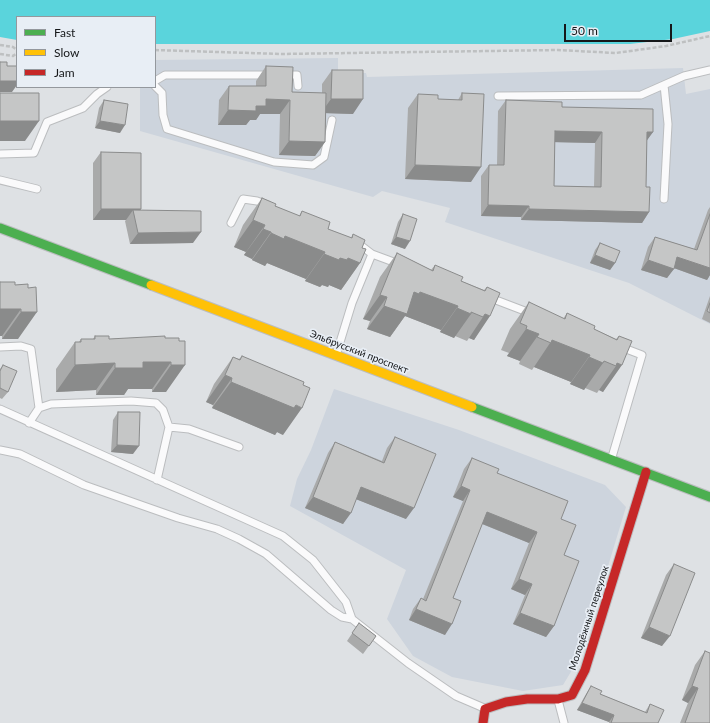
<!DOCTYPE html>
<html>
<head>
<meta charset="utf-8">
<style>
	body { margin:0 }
	#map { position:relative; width:710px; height:723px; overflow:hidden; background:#dee1e4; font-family:Lato,sans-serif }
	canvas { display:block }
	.legend { position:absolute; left:16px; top:16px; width:140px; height:72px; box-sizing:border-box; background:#e8eef5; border:1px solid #94989d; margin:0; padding:5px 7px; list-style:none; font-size:12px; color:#151719 }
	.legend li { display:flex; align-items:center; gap:8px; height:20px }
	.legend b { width:20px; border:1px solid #94989d }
	.scale { position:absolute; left:564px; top:24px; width:108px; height:18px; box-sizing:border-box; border:2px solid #151719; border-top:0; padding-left:5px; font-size:12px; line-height:14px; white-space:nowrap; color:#151719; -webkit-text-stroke:3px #e8eef5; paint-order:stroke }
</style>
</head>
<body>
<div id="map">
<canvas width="710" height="723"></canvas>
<ul class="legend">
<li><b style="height:5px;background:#4caf50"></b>Fast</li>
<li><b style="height:5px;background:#ffc107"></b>Slow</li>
<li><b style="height:5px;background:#c62828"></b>Jam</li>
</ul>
<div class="scale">50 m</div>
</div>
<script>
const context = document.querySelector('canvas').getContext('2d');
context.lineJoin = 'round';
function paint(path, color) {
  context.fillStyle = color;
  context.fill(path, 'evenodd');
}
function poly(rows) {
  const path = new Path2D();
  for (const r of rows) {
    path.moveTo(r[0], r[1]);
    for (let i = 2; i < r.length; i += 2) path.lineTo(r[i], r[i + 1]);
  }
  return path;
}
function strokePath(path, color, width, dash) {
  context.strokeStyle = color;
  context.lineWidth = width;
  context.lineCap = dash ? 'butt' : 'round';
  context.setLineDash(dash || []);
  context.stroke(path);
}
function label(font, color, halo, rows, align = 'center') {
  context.font = font + ' Lato,sans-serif';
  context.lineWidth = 3.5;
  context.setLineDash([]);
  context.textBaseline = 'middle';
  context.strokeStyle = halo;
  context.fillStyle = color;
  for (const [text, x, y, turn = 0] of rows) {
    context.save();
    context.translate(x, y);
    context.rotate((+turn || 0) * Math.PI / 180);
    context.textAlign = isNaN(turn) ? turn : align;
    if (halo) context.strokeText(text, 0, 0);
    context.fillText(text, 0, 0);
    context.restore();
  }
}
const built = poly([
	[338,58,338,72,366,73,367,77,683,68,686,94,710,89,710,324,629,283,445,222,450,208,382,191,373,197,140,131,140,87,155,87,155,60],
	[334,389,459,430,605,485,626,507,581,655,563,685,523,691,452,677,413,656,387,619,406,570,290,506,297,479,311,450]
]);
const water = poly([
	[0,0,710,0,710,31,673,39,630,44,155,44,155,17,17,17,17,40,0,37]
]);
const path = poly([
	[0,45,13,47,17,50],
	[155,50,281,54,558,50,616,53,666,46,710,36],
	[0,54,13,56,17,53]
]);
const lane = poly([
	[284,75,297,75,298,86],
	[155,81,165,75,267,75],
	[664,85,668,124,664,199],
	[155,86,162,93,163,115,167,129,274,162,313,165,324,157,332,120],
	[498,96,641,95,684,76,710,70],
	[0,154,34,153,47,122,83,108,97,94,107,87],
	[0,180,37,189],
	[231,223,243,199,257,201,268,205],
	[355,241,372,254],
	[488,297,530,313],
	[0,347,21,346,31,349,39,408],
	[337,352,352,303,372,254,399,264],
	[0,409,283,536,313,560,346,602,352,619,408,663,456,696,484,708],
	[29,423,39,408,51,404,131,401,156,403,163,410,169,427],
	[0,450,20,454,84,485,178,518,217,529,239,539,266,554,331,610,342,617,352,619],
	[612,457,642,355,621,347],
	[157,480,169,427,189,429,239,447],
	[558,700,564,723]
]);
const fast = poly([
	[0,228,151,285],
	[472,407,710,497]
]);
const slow = poly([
	[151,285,472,407]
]);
const jam = poly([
	[483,723,485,709,506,702,527,699,558,699,572,695,585,670,646,472]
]);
const wall = poly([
	[266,66,292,92,322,93,322,84,332,70,353,114,326,113,325,142,315,156,279,155,280,114,260,114,256,120,250,120,246,125,218,125,219,100,229,86,256,86,256,81],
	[462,93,471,182,405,179,408,108,418,94,438,99,458,100],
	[104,100,120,133,95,128,99,108],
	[506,100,562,107,653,132,647,140,646,187,649,212,642,223,521,220,521,217,481,216,481,176,489,165,497,165,498,111],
	[555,142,595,143,594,187,554,186],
	[101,152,141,209,140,210,193,243,130,244,125,221,126,220,93,220,93,163],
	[262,198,275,206,299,216,302,211,328,229,351,238,353,234,362,248,360,263,341,290,329,285,328,287,322,285,320,287,305,281,306,279,267,263,265,266,252,260,252,259,244,255,246,252,234,247,243,225],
	[710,207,710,275,707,280,674,268,667,278,641,270,648,247,655,237,694,249,708,210],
	[403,214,405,249,391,244,398,222],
	[600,243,615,263,610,270,590,263,595,250],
	[397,253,431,270,435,265,461,281,484,290,487,287,500,293,474,340,469,338,467,341,455,336,454,338,440,332,441,330,405,316,390,337,367,329,370,321,363,319,380,277],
	[0,282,15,285,28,284,18,339,2,339,2,336,0,336],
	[710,296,710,323,702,319],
	[529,302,563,319,567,313,594,329,616,339,619,336,632,341,603,392,599,390,597,393,585,388,584,390,570,384,571,382,534,367,532,370,519,364,520,361,507,356,509,353,501,350,510,329],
	[95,336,109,339,179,338,166,392,152,392,152,389,128,389,124,395,96,395,96,390,56,392,56,369,75,342,79,342,81,339,93,339],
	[242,356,283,435,277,432,275,435,212,408,213,405,206,402,214,384,233,357,239,359],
	[3,365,8,392,2,399,0,398,0,369],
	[118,412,133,454,111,452,113,420],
	[395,437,406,519,356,499,343,524,305,508,328,453,335,442,382,461,387,448],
	[472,458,497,473,561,519,564,555,554,626,546,637,513,624,525,595,511,589,529,543,482,524,453,598,445,635,409,620,413,609,421,598,423,599,463,501,453,497,464,469],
	[674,564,662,646,641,638,666,575],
	[359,623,376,636,363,654,347,641],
	[705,651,710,723,680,723,688,703,682,700,695,665],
	[591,686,600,694,645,712,650,704,658,723,609,723,609,722,577,710,586,694]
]);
const shadedWall = poly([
	[0,81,17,81,17,85,12,92,0,92],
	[266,99,290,100,280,114,260,114,256,120,250,120,246,125,218,125,228,110,256,106],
	[331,99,363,99,353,114,321,113],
	[0,121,39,121,25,141,0,141],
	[100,121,125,125,120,133,95,128],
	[555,131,602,132,595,143,548,142],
	[647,132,653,132,645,143],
	[289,141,325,142,315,156,279,155],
	[415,165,481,167,471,182,405,179],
	[488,205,529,206,521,217,481,216],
	[101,209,141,209,135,218,133,210,126,220,93,220],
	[529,209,649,212,642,223,521,220],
	[253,220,265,225,246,252,234,247],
	[263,229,271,232,252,259,244,255],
	[201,232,193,243,130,244,138,233],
	[271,233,285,236,325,252,306,279,267,263,265,266,252,260],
	[396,237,410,241,405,249,391,244],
	[324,254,340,258,348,258,360,263,341,290,329,285,328,287,322,285,320,287,305,281],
	[595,255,615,263,610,270,590,263],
	[677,257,710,268,710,275,707,280,671,267],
	[648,260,674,269,667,278,641,270],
	[414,292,420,292,458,306,441,330,405,316,390,337,367,329,384,306],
	[380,295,387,297,370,321,363,319],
	[457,308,471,314,454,338,440,332],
	[0,309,21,309,2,336,0,336],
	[21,312,37,312,18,339,2,339],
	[485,314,490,316,474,340,469,338],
	[526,329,539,334,520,361,507,356],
	[552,340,590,355,571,382,534,367],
	[589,357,603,363,584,390,570,384],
	[143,362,171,362,152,389,128,389,124,395,96,395,115,368],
	[115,363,96,390,56,392,75,365],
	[617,363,622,365,603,392,599,390,616,366],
	[171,365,185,365,166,392,152,392],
	[225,375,232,378,213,405,206,402],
	[231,382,296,405,302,408,283,435,277,432,275,435,212,408],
	[117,445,139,446,133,454,111,452],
	[461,486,470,490,463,501,453,497],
	[361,487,414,508,406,519,353,498],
	[313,497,351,513,343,524,305,508],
	[487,512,537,532,529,543,480,523],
	[519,579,532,584,525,595,511,589],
	[416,609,452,624,445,635,409,620],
	[520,613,554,626,546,637,513,624],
	[649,627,670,636,662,646,641,638],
	[692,686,698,688,688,703,682,700],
	[582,703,614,715,609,722,577,710]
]);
const building = poly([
	[0,62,7,62,7,66,17,66,17,81,0,81,0,62],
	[266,66,293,67,292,92,326,93,325,142,289,141,290,100,266,99,266,106,256,106,256,111,228,110,229,86,266,86,266,66],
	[332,70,363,70,363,99,331,99,332,70],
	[0,93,39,93,39,121,0,121,0,93],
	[462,93,484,94,481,167,415,165,418,94,438,95,438,99,462,100,462,93],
	[104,100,128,104,125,125,100,121,104,100],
	[506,100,562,102,562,107,653,109,653,132,647,132,646,187,650,187,649,212,529,209,529,206,488,205,489,165,504,165,506,100],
	[555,131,602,132,601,187,554,186,555,131],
	[101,152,141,153,141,209,101,209,101,152],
	[262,198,276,204,275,206,300,216,302,211,330,222,328,229,352,238,353,234,365,240,362,248,366,249,360,263,348,258,347,260,340,258,339,260,324,254,325,252,285,236,284,239,271,233,271,232,263,229,265,225,253,220,262,198],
	[133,210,201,211,201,232,138,233,133,210],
	[403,214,417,219,410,241,396,237,403,214],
	[710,214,710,268,677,257,674,269,648,260,655,237,697,250,710,214],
	[600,243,620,251,615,263,595,255,600,243],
	[397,253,433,271,435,265,463,277,461,281,485,291,487,287,500,293,490,316,485,314,483,317,471,312,471,314,457,308,458,306,420,292,419,294,414,292,407,314,384,306,387,297,380,295,397,253],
	[0,282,15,282,15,285,28,284,28,288,36,287,37,312,21,312,21,309,0,309,0,282],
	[529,302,565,319,567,313,595,326,594,329,617,340,619,336,632,341,622,365,617,363,616,366,604,361,603,363,589,357,590,355,552,340,551,343,537,337,539,334,526,329,527,326,520,323,529,302],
	[710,303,710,313,707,311,710,303],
	[95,336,109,336,109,339,165,336,165,338,179,338,179,341,185,341,185,365,171,365,171,362,143,362,143,368,115,368,115,363,75,365,75,342,81,342,81,339,95,339,95,336],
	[242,356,304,382,303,385,310,388,302,408,296,405,294,408,231,382,232,378,225,375,233,357,240,360,242,356],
	[3,365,17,371,8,392,0,388,0,371,3,365],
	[118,412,140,412,139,446,117,445,118,412],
	[395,437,436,454,414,508,361,487,351,513,313,497,335,442,384,463,395,437],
	[472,458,499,469,497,473,568,501,561,519,576,525,564,555,579,561,554,626,520,613,532,584,519,579,537,532,487,512,453,598,461,601,452,624,416,609,421,598,426,601,470,490,461,486,472,458],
	[674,564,695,573,670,636,649,627,674,564],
	[359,623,376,636,369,646,352,633,359,623],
	[705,651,710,653,710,723,685,723,698,688,692,686,705,651],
	[591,686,602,691,600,694,647,713,650,704,664,710,658,723,611,723,614,715,582,703,591,686]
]);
const streetNames = [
	["Эльбрусский проспект",359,352,21],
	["Молодёжный переулок",589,618,-72]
];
paint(built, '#cdd4dd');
paint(water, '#5ad4dc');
strokePath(lane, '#bbbdbf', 9);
strokePath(fast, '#bbbdbf', 11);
strokePath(slow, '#bbbdbf', 11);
strokePath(jam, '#bbbdbf', 11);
strokePath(path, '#bec0c1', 2.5, [4, 2]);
strokePath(lane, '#fafafb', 7);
strokePath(fast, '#4caf50', 9);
strokePath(slow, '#ffc107', 9);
strokePath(jam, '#c62828', 9);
paint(wall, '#a9aaaa');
paint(shadedWall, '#8a8b8b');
paint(building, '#c5c6c6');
strokePath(building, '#8a8b8b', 1);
label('10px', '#151719', '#e8eef5', streetNames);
</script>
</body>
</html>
